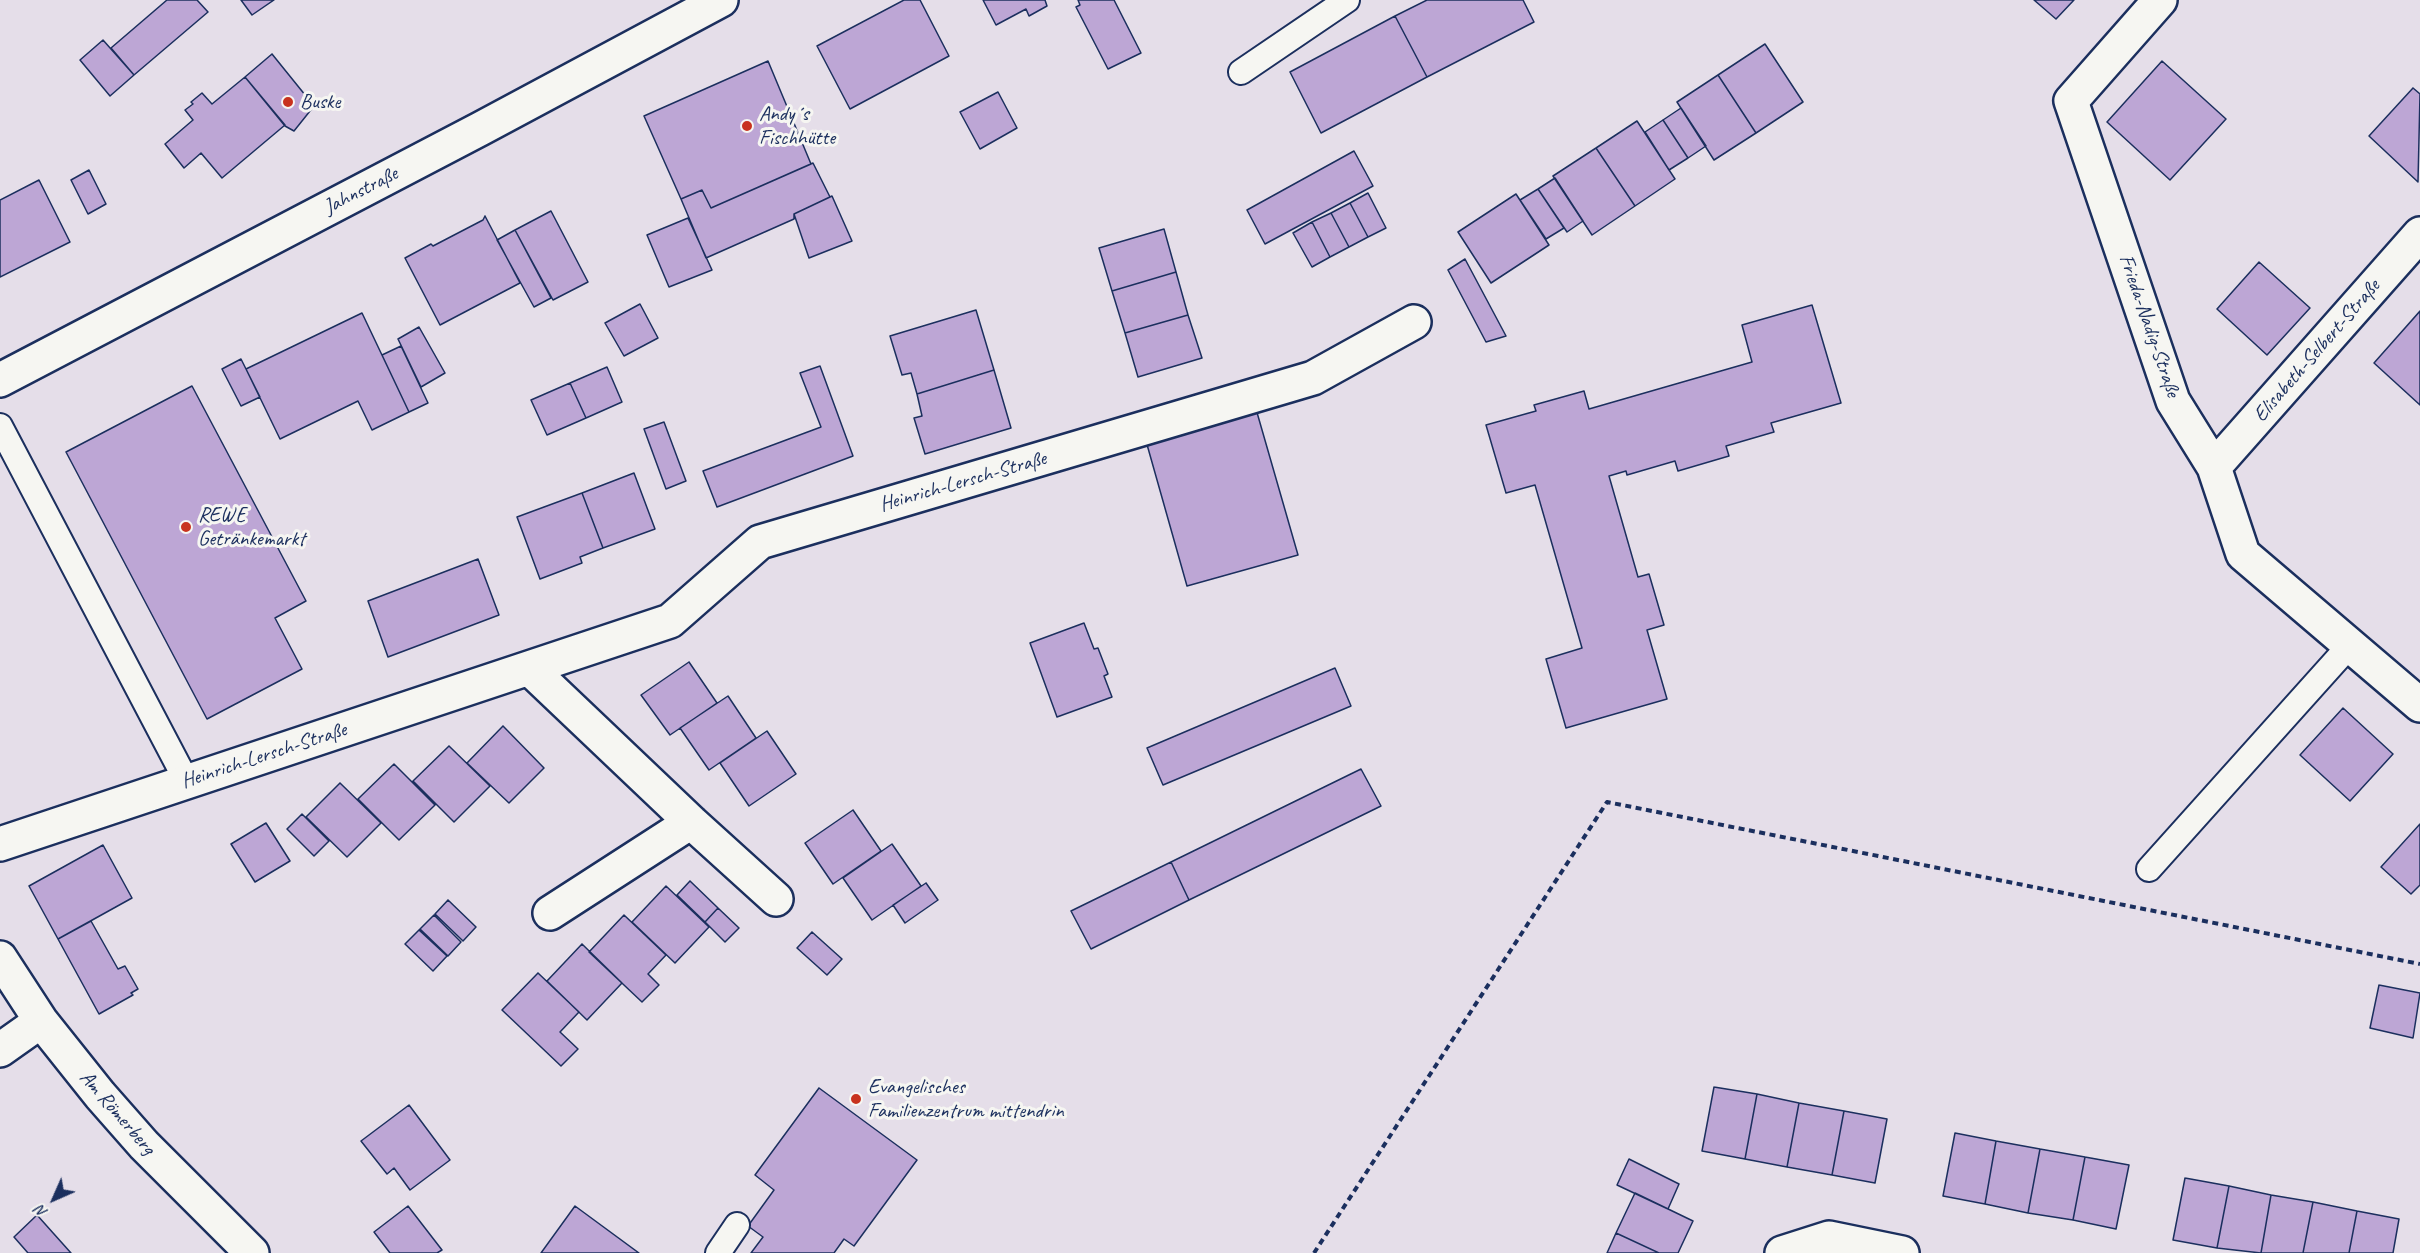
<!DOCTYPE html>
<html>
<head>
<meta charset="utf-8">
<style>
	body { margin:0 }
	#map { position:relative; width:2420px; height:1253px; overflow:hidden; background:#e5dee9; font-family:Caveat,sans-serif }
	canvas { display:block }
	.north { position:absolute; left:24px; top:1169px; width:60px; height:60px; -webkit-text-stroke:4px #f6f6f2; paint-order:stroke; rotate:225deg; font-size:16px; font-weight:700; line-height:24px; text-align:center; color:#1b2f5e }
	.north::after { content:''; display:block; margin:auto; width:21px; height:27px; background:#1b2f5e; clip-path:polygon(50% 0,100% 100%,50% 72%,0 100%) }
</style>
</head>
<body>
<div id="map">
<canvas width="2420" height="1253"></canvas>
<div class="north">N</div>
</div>
<script>
const context = document.querySelector('canvas').getContext('2d');
context.lineJoin = 'round';
function paint(path, color) {
  context.fillStyle = color;
  context.fill(path, 'evenodd');
}
function poly(rows) {
  const path = new Path2D();
  for (const r of rows) {
    path.moveTo(r[0], r[1]);
    for (let i = 2; i < r.length; i += 2) path.lineTo(r[i], r[i + 1]);
  }
  return path;
}
function strokePath(path, color, width, dash) {
  context.strokeStyle = color;
  context.lineWidth = width;
  context.lineCap = dash ? 'butt' : 'round';
  context.setLineDash(dash || []);
  context.stroke(path);
}
function label(font, color, halo, rows, align = 'center') {
  context.font = font + ' Caveat,sans-serif';
  context.lineWidth = 6;
  context.setLineDash([]);
  context.textBaseline = 'middle';
  context.strokeStyle = halo;
  context.fillStyle = color;
  for (const [text, x, y, turn = 0] of rows) {
    context.save();
    context.translate(x, y);
    context.rotate((+turn || 0) * Math.PI / 180);
    context.textAlign = isNaN(turn) ? turn : align;
    if (halo) context.strokeText(text, 0, 0);
    context.fillText(text, 0, 0);
    context.restore();
  }
}
const building = poly([
	[167,0,197,0,208,12,134,75,111,48,167,0],
	[241,0,274,0,252,15,241,0],
	[904,0,920,0,949,56,850,109,817,46,904,0],
	[983,0,1045,0,1047,6,1029,16,1026,9,996,25,983,0],
	[1078,0,1114,0,1141,53,1108,69,1076,7,1080,5,1078,0],
	[1427,0,1523,0,1534,22,1427,77,1395,16,1427,0],
	[2034,0,2074,0,2056,19,2034,0],
	[1395,16,1427,77,1321,133,1290,72,1395,16],
	[103,40,134,75,110,96,80,60,103,40],
	[1765,44,1803,102,1756,133,1718,75,1765,44],
	[272,54,314,106,294,131,285,126,245,77,272,54],
	[768,61,811,164,711,208,702,190,681,199,644,116,768,61],
	[2162,61,2226,119,2170,180,2107,122,2162,61],
	[1718,75,1756,133,1714,160,1677,102,1718,75],
	[245,77,285,125,222,178,201,153,184,168,165,144,193,120,185,110,193,104,191,102,202,93,212,104,245,77],
	[2413,88,2420,94,2418,182,2369,136,2413,88],
	[998,92,1017,128,980,149,960,112,998,92],
	[1681,108,1706,146,1688,158,1663,120,1681,108],
	[1663,120,1688,158,1669,170,1645,132,1663,120],
	[1637,121,1675,179,1635,206,1596,148,1637,121],
	[1596,148,1635,206,1592,235,1553,176,1596,148],
	[1354,151,1373,186,1265,244,1247,210,1354,151],
	[813,163,830,197,794,214,794,219,706,258,681,199,702,190,711,208,813,163],
	[89,170,106,204,88,214,71,180,89,170],
	[1555,178,1583,221,1567,232,1538,189,1555,178],
	[39,180,70,242,0,277,0,200,39,180],
	[1538,189,1564,228,1546,239,1520,200,1538,189],
	[1368,193,1386,228,1368,237,1350,203,1368,193],
	[1516,194,1549,245,1491,283,1458,232,1516,194],
	[832,196,852,241,809,258,794,214,832,196],
	[1350,203,1368,237,1349,247,1331,213,1350,203],
	[551,211,588,282,553,300,515,230,551,211],
	[1331,213,1349,247,1330,257,1312,222,1331,213],
	[485,216,520,283,440,325,405,258,431,244,433,246,483,220,485,216],
	[688,218,712,270,669,287,647,235,688,218],
	[1312,222,1330,257,1312,267,1293,233,1312,222],
	[1164,229,1176,272,1112,291,1099,248,1164,229],
	[515,230,551,298,534,307,497,240,515,230],
	[1465,259,1506,336,1486,342,1448,270,1465,259],
	[2259,262,2310,308,2267,355,2217,309,2259,262],
	[1176,272,1188,315,1125,333,1112,291,1176,272],
	[640,304,658,338,624,356,605,323,640,304],
	[1812,305,1841,403,1771,423,1774,432,1726,446,1729,456,1678,471,1675,461,1627,475,1626,471,1609,476,1638,577,1649,574,1664,625,1647,630,1667,699,1566,728,1546,659,1582,648,1535,485,1506,493,1486,425,1536,411,1534,405,1584,391,1589,409,1752,362,1742,325,1812,305],
	[976,310,994,370,917,394,911,373,902,375,890,336,976,310],
	[2420,311,2420,405,2374,363,2420,311],
	[362,313,409,412,372,430,358,401,280,439,246,369,362,313],
	[1188,315,1202,358,1138,377,1125,333,1188,315],
	[419,327,445,373,421,387,398,339,419,327],
	[401,346,428,403,409,412,382,355,401,346],
	[241,359,260,397,241,406,222,369,241,359],
	[820,366,853,456,717,507,703,471,821,427,800,373,820,366],
	[607,367,622,402,586,418,570,383,607,367],
	[994,370,1011,428,925,454,914,418,922,416,917,394,994,370],
	[570,383,586,418,547,435,531,400,570,383],
	[192,386,306,601,275,618,302,669,207,719,66,452,192,386],
	[1256,409,1298,555,1187,586,1146,441,1256,409],
	[664,422,686,481,666,489,644,429,664,422],
	[634,473,655,529,603,548,582,493,634,473],
	[582,493,603,548,580,557,582,563,540,579,517,517,582,493],
	[478,559,499,615,388,657,368,601,478,559],
	[1084,623,1094,649,1098,648,1108,674,1104,676,1112,697,1057,717,1030,643,1084,623],
	[689,662,717,703,670,735,641,695,689,662],
	[1335,668,1351,706,1163,785,1147,748,1335,668],
	[728,696,756,738,709,770,680,728,728,696],
	[2343,708,2393,754,2350,801,2300,755,2343,708],
	[503,726,544,768,509,803,467,763,503,726],
	[767,731,796,774,749,806,720,763,767,731],
	[449,746,490,786,454,822,413,781,449,746],
	[394,764,435,805,399,840,358,799,394,764],
	[1361,769,1381,806,1189,900,1171,862,1361,769],
	[340,783,381,823,347,857,306,817,340,783],
	[853,810,881,851,833,884,805,843,853,810],
	[302,814,329,841,314,856,287,829,302,814],
	[266,823,290,861,255,882,231,844,266,823],
	[2420,824,2420,885,2411,894,2381,867,2420,824],
	[892,844,921,886,872,920,843,878,892,844],
	[103,845,132,898,58,939,29,886,103,845],
	[1171,862,1189,900,1091,949,1071,911,1171,862],
	[690,881,718,908,705,922,677,895,690,881],
	[926,883,938,900,905,923,893,905,926,883],
	[666,886,709,927,675,963,632,922,666,886],
	[448,900,476,927,463,941,435,914,448,900],
	[718,908,739,928,725,942,705,922,718,908],
	[434,915,461,942,448,956,420,929,434,915],
	[624,915,666,955,648,974,659,985,642,1002,589,952,624,915],
	[91,921,118,969,125,966,138,989,131,993,133,995,99,1014,58,939,91,921],
	[419,930,447,956,433,971,405,944,419,930],
	[812,932,842,959,827,975,797,948,812,932],
	[582,944,622,983,587,1020,547,981,582,944],
	[538,973,579,1012,560,1032,578,1049,561,1066,502,1010,538,973],
	[2379,985,2420,993,2413,1038,2370,1028,2379,985],
	[1714,1087,1757,1094,1745,1159,1702,1151,1714,1087],
	[819,1088,917,1160,854,1246,844,1239,834,1253,751,1253,763,1237,748,1226,774,1190,755,1175,819,1088],
	[1757,1094,1799,1103,1787,1167,1745,1159,1757,1094],
	[1799,1103,1844,1111,1832,1175,1787,1167,1799,1103],
	[409,1105,450,1160,410,1190,394,1168,387,1174,361,1141,409,1105],
	[1844,1111,1887,1119,1875,1183,1832,1175,1844,1111],
	[1955,1133,1996,1141,1985,1204,1943,1196,1955,1133],
	[1996,1141,2040,1149,2028,1213,1985,1204,1996,1141],
	[2040,1149,2085,1157,2073,1220,2028,1213,2040,1149],
	[2085,1157,2129,1165,2116,1229,2073,1220,2085,1157],
	[1629,1159,1679,1184,1668,1209,1617,1185,1629,1159],
	[2185,1178,2229,1186,2217,1248,2173,1240,2185,1178],
	[2229,1186,2271,1195,2261,1253,2217,1248,2229,1186],
	[1635,1193,1693,1221,1678,1253,1659,1253,1616,1233,1635,1193],
	[2271,1195,2313,1202,2303,1253,2261,1253,2271,1195],
	[2313,1202,2357,1211,2349,1253,2303,1253,2313,1202],
	[408,1206,442,1250,437,1253,390,1253,374,1232,408,1206],
	[575,1206,639,1253,541,1253,575,1206],
	[2357,1211,2399,1219,2393,1253,2349,1253,2357,1211],
	[37,1215,71,1253,28,1253,14,1237,37,1215],
	[1616,1233,1659,1253,1607,1253,1616,1233]
]);
const path = poly([
	[1314,1253,1607,802,2420,964]
]);
const service = poly([
	[1241,72,1347,0],
	[0,426,187,782],
	[2149,869,2350,645],
	[718,1253,737,1225]
]);
const minor = poly([
	[2160,0,2071,101,2173,401,2214,467,2243,554,2420,705],
	[2214,467,2420,234],
	[529,668,691,822,776,899],
	[0,844,670,621,760,542,1313,378,1414,322],
	[550,913,691,822],
	[0,958,41,1021,100,1095,144,1145,252,1253],
	[0,1050,41,1021],
	[1782,1253,1829,1238,1902,1253]
]);
const secondary = poly([
	[0,380,480,129,721,0]
]);
const markers = [
	[288,102,6,"#c8321e"],
	[747,126,6,"#c8321e"],
	[186,527,6,"#c8321e"],
	[856,1099,6,"#c8321e"]
];
const poiNames = [
	["Buske",300,102],
	["Andy´s",759,114],
	["Fischhütte",759,138],
	["REWE",198,515],
	["Getränkemarkt",198,539],
	["Evangelisches",868,1087],
	["Familienzentrum mittendrin",868,1111]
];
const streetNames = [
	["Jahnstraße",361,191,-27],
	["Frieda-Nadig-Straße",2149,326,71],
	["Elisabeth-Selbert-Straße",2317,351,-49],
	["Heinrich-Lersch-Straße",963,482,-16],
	["Heinrich-Lersch-Straße",264,756,-18],
	["Am Römerberg",117,1113,49]
];
paint(building, '#bda6d5');
strokePath(building, '#1b2f5e', 1.5);
strokePath(service, '#1b2f5e', 28);
strokePath(minor, '#1b2f5e', 38);
strokePath(secondary, '#1b2f5e', 38);
strokePath(path, '#1b2f5e', 4, [6, 4.5]);
strokePath(service, '#f6f6f2', 24);
strokePath(minor, '#f6f6f2', 33);
strokePath(secondary, '#f6f6f2', 33);
for (const [x, y, r, color] of markers) {
  const dot = new Path2D();
  dot.arc(x, y, r, 0, 2 * Math.PI);
  context.fillStyle = color;
  context.fill(dot);
  strokePath(dot, '#f6f6f2', 2);
}
label('21px', '#1b2f5e', '#f6f6f2', poiNames, 'left');
label('21px', '#1b2f5e', '#f6f6f2', streetNames);
</script>
</body>
</html>
